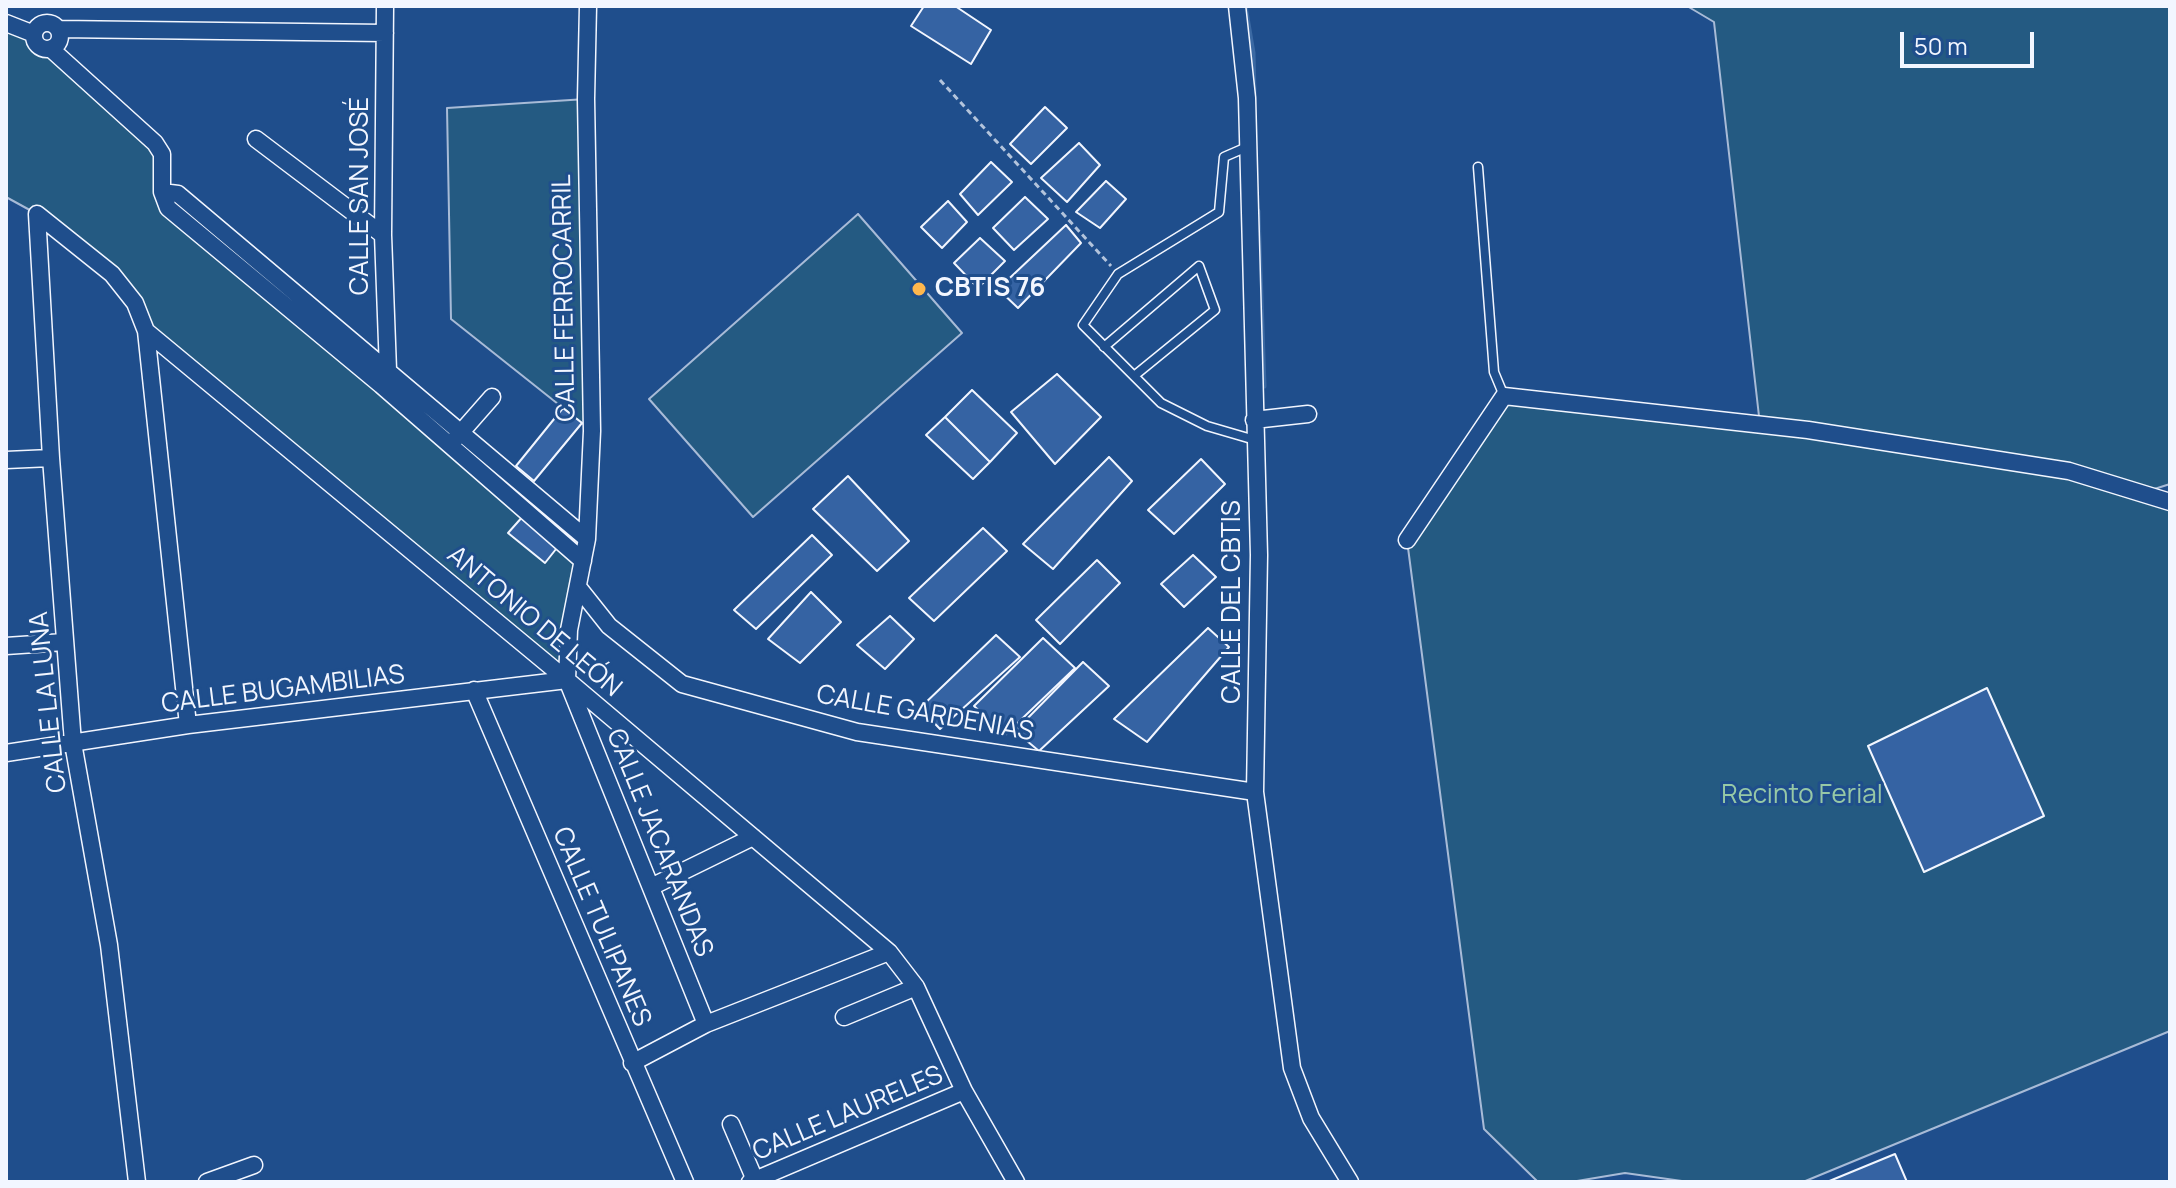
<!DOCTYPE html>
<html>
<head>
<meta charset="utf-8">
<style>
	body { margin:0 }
	#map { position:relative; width:2176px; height:1188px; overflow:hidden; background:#1f4e8c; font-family:Manrope,sans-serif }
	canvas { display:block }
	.frame { position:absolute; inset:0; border:8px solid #f2f6ff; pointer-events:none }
	.scale { position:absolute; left:1900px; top:32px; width:134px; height:36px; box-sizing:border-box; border:4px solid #f2f6ff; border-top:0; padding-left:10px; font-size:24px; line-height:28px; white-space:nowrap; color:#f2f6ff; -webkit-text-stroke:6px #1f4e8c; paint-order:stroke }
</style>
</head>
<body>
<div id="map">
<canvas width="2176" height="1188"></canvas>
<div class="frame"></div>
<div class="scale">50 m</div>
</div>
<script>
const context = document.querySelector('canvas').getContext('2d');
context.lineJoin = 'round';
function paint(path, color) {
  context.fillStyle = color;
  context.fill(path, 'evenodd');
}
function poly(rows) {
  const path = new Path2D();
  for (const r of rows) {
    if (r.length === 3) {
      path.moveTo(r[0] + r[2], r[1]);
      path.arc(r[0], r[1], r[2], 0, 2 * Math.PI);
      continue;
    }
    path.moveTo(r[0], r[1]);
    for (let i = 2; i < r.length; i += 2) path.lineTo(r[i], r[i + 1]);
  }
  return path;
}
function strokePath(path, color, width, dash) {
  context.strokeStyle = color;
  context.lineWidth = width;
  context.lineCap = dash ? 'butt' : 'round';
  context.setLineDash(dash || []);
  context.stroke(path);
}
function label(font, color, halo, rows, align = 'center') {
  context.font = font + ' Manrope,sans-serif';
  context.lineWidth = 6;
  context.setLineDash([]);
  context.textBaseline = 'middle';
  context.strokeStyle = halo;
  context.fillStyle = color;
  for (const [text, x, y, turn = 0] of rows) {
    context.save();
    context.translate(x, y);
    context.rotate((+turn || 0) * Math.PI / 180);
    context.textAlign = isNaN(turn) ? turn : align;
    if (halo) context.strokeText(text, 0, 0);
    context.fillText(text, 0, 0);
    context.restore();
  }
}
const green = poly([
	[1687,6,2170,6,2170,484,2142,493,2170,507,2170,1031,1803,1182,1689,1182,1625,1173,1571,1182,1538,1182,1484,1129,1407,540,1504,396,1760,425,1714,22,1687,6],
	[6,23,34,40,38,46,155,143,163,192,461,433,450,445,583,561,567,680,146,331,135,303,37,214,6,197,6,23],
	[586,99,592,431,451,319,447,108,586,99],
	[858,214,962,333,753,517,649,399,858,214]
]);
const stream = poly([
	[1245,6,1253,53,1254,93],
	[1258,211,1264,386]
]);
const building = poly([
	[924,6,955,6,991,30,971,64,911,26,924,6],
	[1045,107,1067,128,1031,164,1010,144,1045,107],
	[1079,143,1100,165,1067,202,1041,178,1079,143],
	[991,162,1012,182,978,215,960,194,991,162],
	[1106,181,1126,199,1100,228,1076,212,1106,181],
	[1025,197,1048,219,1014,250,993,228,1025,197],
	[948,201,967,222,942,248,921,227,948,201],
	[1066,225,1081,243,1018,308,998,289,1066,225],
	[980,238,1005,261,978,288,954,263,980,238],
	[1057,374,1101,417,1055,464,1011,412,1057,374],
	[972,390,1017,433,990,462,945,417,972,390],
	[563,408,582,423,534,481,516,466,563,408],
	[945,417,990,462,973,479,926,435,945,417],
	[1109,457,1132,481,1053,569,1023,544,1109,457],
	[1201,459,1225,484,1174,534,1148,510,1201,459],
	[848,476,909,541,877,571,813,509,848,476],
	[524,515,560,544,545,563,508,533,524,515],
	[983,528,1007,551,934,621,909,598,983,528],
	[812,535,832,555,756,629,734,610,812,535],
	[1193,555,1216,577,1184,607,1161,584,1193,555],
	[1097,560,1120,583,1060,644,1036,620,1097,560],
	[811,592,841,622,800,663,768,639,811,592],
	[890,616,914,639,885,669,857,645,890,616],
	[1208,628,1229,647,1147,742,1114,719,1208,628],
	[996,635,1020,657,940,729,920,708,996,635],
	[1043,638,1075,668,1005,735,974,706,1043,638],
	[1083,662,1109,686,1039,751,1015,731,1083,662],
	[1987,688,2044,816,1924,872,1868,746,1987,688],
	[1895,1154,1907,1182,1827,1182,1895,1154]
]);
const path = poly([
	[940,80,1111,266],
	[6,1181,7,1182]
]);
const service = poly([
	[1247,147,1224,157,1219,212,1118,274,1083,325,1161,403,1207,426,1255,440],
	[1478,167,1494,372,1504,396],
	[1104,347,1199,266,1215,310,1134,376]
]);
const minor = poly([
	[385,6,383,235,388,370,386,376],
	[588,6,586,99,592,431,587,539,569,630,567,680,706,1024],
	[1237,6,1247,98,1259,555,1255,792,1292,1068,1311,1118,1350,1182],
	[47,36,13],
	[6,23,34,34],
	[58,29,385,33],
	[51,49,155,143,162,154,162,192,168,208,381,385,583,561],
	[256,139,383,235],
	[162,192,178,194,587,539],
	[37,214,51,458,73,743,109,945,137,1182],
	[37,214,112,274,135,303,146,331,188,725],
	[146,331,567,680,889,952,916,987,964,1091,1016,1182],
	[1254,420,1308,414],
	[456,438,492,397],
	[6,460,51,458],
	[1407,540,1504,396,1808,430,2069,471,2170,502],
	[578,587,609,626,682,684,857,732,1255,792],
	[6,646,64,642],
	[474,690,685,1182],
	[6,753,188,725,567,680],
	[651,887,753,837],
	[844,1017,916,987],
	[632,1063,706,1024,889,952],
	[731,1124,755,1180],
	[207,1182,254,1165],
	[750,1182,964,1091]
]);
const markers = [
	[919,289,8,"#ffb74d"]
];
const streetNames = [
	["CALLE SAN JOSÉ",361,196,-90],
	["CALLE FERROCARRIL",565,298,-91],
	["CALLE DEL CBTIS",1233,602,-90],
	["ANTONIO DE LEÓN",534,622,40],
	["CALLE BUGAMBILIAS",283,690,-7],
	["CALLE LA LUNA",49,702,-96],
	["CALLE GARDENIAS",925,714,10],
	["CALLE JACARANDAS",659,843,68],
	["CALLE TULIPANES",601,927,67],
	["CALLE LAURELES",848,1114,-23]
];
const poiNames = [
	["CBTIS 76",935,289]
];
const parkNames = [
	["Recinto Ferial",1802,796]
];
paint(green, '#245a82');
strokePath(green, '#a8bbd7', 2);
strokePath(stream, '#3b69a3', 5);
paint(building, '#3563a3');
strokePath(building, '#f2f6ff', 2);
strokePath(service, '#f2f6ff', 11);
strokePath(minor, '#f2f6ff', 19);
strokePath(path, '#b3c4dc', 3, [6, 4]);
strokePath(service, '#1f4e8c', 8);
strokePath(minor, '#1f4e8c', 16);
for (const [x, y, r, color] of markers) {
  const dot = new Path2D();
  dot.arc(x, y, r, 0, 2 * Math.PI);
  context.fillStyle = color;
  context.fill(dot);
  strokePath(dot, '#1f4e8c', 3);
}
label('26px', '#f2f6ff', '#1f4e8c', streetNames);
label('bold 26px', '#f2f6ff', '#1f4e8c', poiNames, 'left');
label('26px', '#97c8a6', '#1f4e8c', parkNames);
</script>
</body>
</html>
